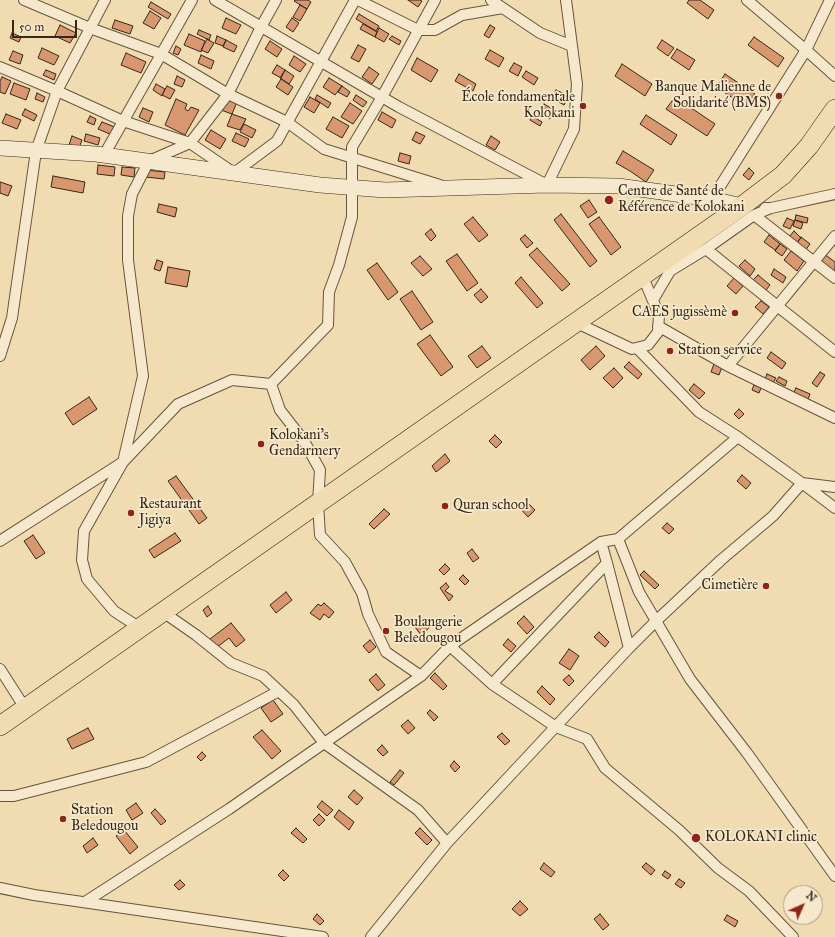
<!DOCTYPE html>
<html>
<head>
<meta charset="utf-8">
<style>
	body { margin:0 }
	#map { position:relative; width:835px; height:937px; overflow:hidden; background:#f1dbb0; font-family:"IM FELL Great Primer",serif }
	canvas { display:block }
	.north { position:absolute; left:783px; top:885px; width:40px; height:40px; box-sizing:border-box; background:#f6e8cc; border:1px solid #a99b84; border-radius:50%; rotate:45deg; font-size:11px; font-weight:700; line-height:16px; text-align:center; color:#362818 }
	.north::after { content:''; display:block; margin:auto; width:14px; height:18px; background:#8f2418; clip-path:polygon(50% 0,100% 100%,50% 72%,0 100%) }
	.scale { position:absolute; left:12px; top:20px; width:65px; height:18px; box-sizing:border-box; border:2px solid #362818; border-top:0; padding-left:5px; font-size:12px; line-height:14px; white-space:nowrap; color:#362818; -webkit-text-stroke:3px #f6e8cc; paint-order:stroke }
</style>
</head>
<body>
<div id="map">
<canvas width="835" height="937"></canvas>
<div class="north">N</div>
<div class="scale">50 m</div>
</div>
<script>
const context = document.querySelector('canvas').getContext('2d');
context.lineJoin = 'round';
function paint(path, color) {
  context.fillStyle = color;
  context.fill(path, 'evenodd');
}
function poly(rows) {
  const path = new Path2D();
  for (const r of rows) {
    path.moveTo(r[0], r[1]);
    for (let i = 2; i < r.length; i += 2) path.lineTo(r[i], r[i + 1]);
  }
  return path;
}
function strokePath(path, color, width, dash) {
  context.strokeStyle = color;
  context.lineWidth = width;
  context.lineCap = dash ? 'butt' : 'round';
  context.setLineDash(dash || []);
  context.stroke(path);
}
function label(font, color, halo, rows, align = 'center') {
  context.font = font + ' "IM FELL Great Primer",serif';
  context.lineWidth = 3.5;
  context.setLineDash([]);
  context.textBaseline = 'middle';
  context.strokeStyle = halo;
  context.fillStyle = color;
  for (const [text, x, y, turn = 0] of rows) {
    context.save();
    context.translate(x, y);
    context.rotate((+turn || 0) * Math.PI / 180);
    context.textAlign = isNaN(turn) ? turn : align;
    if (halo) context.strokeText(text, 0, 0);
    context.fillText(text, 0, 0);
    context.restore();
  }
}
const building = poly([
	[295,0,308,0,311,2,307,9,294,1,295,0],
	[408,0,420,0,422,1,418,7,408,0],
	[689,0,700,0,714,10,708,19,687,3,689,0],
	[151,2,171,14,168,19,148,7,151,2],
	[300,5,307,9,300,21,293,17,300,5],
	[150,11,161,18,154,29,143,23,150,11],
	[359,14,379,26,376,31,356,19,359,14],
	[226,18,241,25,236,34,222,28,226,18],
	[292,18,299,23,293,32,286,27,292,18],
	[115,20,133,26,130,34,112,28,115,20],
	[363,24,377,32,375,37,360,29,363,24],
	[60,25,76,33,70,43,55,36,60,25],
	[490,25,495,28,489,38,484,35,490,25],
	[379,28,389,34,384,42,375,37,379,28],
	[199,30,211,35,209,40,197,34,199,30],
	[12,33,21,37,19,42,10,38,12,33],
	[189,34,205,41,201,52,184,45,189,34],
	[217,36,226,40,223,46,215,43,217,36],
	[392,36,401,41,399,45,389,39,392,36],
	[754,37,784,58,778,67,748,45,754,37],
	[207,39,214,43,208,53,201,50,207,39],
	[226,40,237,46,234,52,223,47,226,40],
	[662,40,674,48,668,56,657,48,662,40],
	[270,41,282,49,277,57,265,49,270,41],
	[358,45,366,49,359,62,351,58,358,45],
	[176,46,181,49,178,55,173,53,176,46],
	[42,48,59,56,54,65,38,58,42,48],
	[677,49,695,60,689,70,671,58,677,49],
	[490,50,504,58,499,67,485,59,490,50],
	[13,51,23,55,20,64,9,60,13,51],
	[126,53,146,62,141,73,121,65,126,53],
	[201,55,214,61,211,69,198,63,201,55],
	[294,56,306,64,300,72,289,65,294,56],
	[417,58,438,70,431,82,411,70,417,58],
	[514,63,522,67,518,76,509,71,514,63],
	[622,64,652,84,645,96,615,76,622,64],
	[277,65,285,70,281,78,272,73,277,65],
	[369,67,379,74,372,84,362,77,369,67],
	[46,70,56,74,54,80,43,75,46,70],
	[285,70,294,76,289,84,280,78,285,70],
	[526,71,538,78,534,85,522,77,526,71],
	[459,74,476,84,473,91,455,81,459,74],
	[725,74,755,94,747,107,716,87,725,74],
	[177,76,185,80,182,87,174,84,177,76],
	[2,77,11,81,5,94,0,92,0,81,2,77],
	[329,78,342,86,335,95,323,87,329,78],
	[281,79,293,87,288,95,276,87,281,79],
	[14,83,30,89,26,100,10,94,14,83],
	[156,84,165,89,162,96,153,90,156,84],
	[167,86,175,90,170,99,162,95,167,86],
	[342,86,350,92,347,97,338,92,342,86],
	[556,90,569,96,564,105,552,98,556,90],
	[37,93,45,97,43,102,35,99,37,93],
	[317,95,331,103,328,108,315,99,317,95],
	[356,95,367,102,363,107,353,100,356,95],
	[226,97,237,102,232,114,221,110,226,97],
	[310,97,320,103,314,113,304,107,310,97],
	[675,97,715,124,707,136,666,109,675,97],
	[176,99,187,104,185,109,188,111,191,107,199,110,185,135,165,125,176,99],
	[350,103,362,111,353,124,341,117,350,103],
	[544,104,554,110,550,119,540,113,544,104],
	[143,108,153,112,149,122,139,117,143,108],
	[25,109,37,115,34,121,22,115,25,109],
	[382,112,396,120,392,128,378,120,382,112],
	[6,114,21,120,17,129,2,123,6,114],
	[232,114,246,119,240,130,227,126,232,114],
	[646,115,677,135,671,145,640,124,646,115],
	[90,116,96,119,94,125,87,122,90,116],
	[532,116,542,122,540,126,530,120,532,116],
	[333,117,349,126,342,138,326,129,333,117],
	[102,122,115,127,112,135,98,129,102,122],
	[244,124,256,130,252,138,240,132,244,124],
	[211,130,226,139,220,149,205,140,211,130],
	[416,132,425,136,420,144,412,140,416,132],
	[236,133,249,139,245,147,232,141,236,133],
	[86,134,100,138,98,145,84,141,86,134],
	[72,136,82,140,79,148,69,145,72,136],
	[491,136,500,142,495,150,486,145,491,136],
	[623,151,654,170,646,182,630,171,616,163,623,151],
	[400,153,411,156,409,164,398,161,400,153],
	[98,165,115,167,114,176,97,174,98,165],
	[122,167,135,168,134,177,121,175,122,167],
	[749,168,754,173,749,180,743,175,749,168],
	[146,170,165,172,164,179,145,177,146,170],
	[53,176,85,182,83,193,51,187,53,176],
	[0,182,12,186,8,196,0,193,0,182],
	[589,200,597,212,588,218,580,206,589,200],
	[159,204,177,208,175,217,157,212,159,204],
	[561,214,597,261,590,267,554,220,561,214],
	[796,215,808,218,807,223,795,220,796,215],
	[473,217,488,235,479,242,464,224,473,217],
	[599,217,621,247,611,255,589,224,599,217],
	[787,218,794,221,790,229,783,226,787,218],
	[795,220,803,223,801,229,793,226,795,220],
	[431,229,436,236,431,241,425,234,431,229],
	[794,231,801,238,796,244,789,237,794,231],
	[525,235,533,243,527,248,520,239,525,235],
	[769,235,780,244,775,250,764,242,769,235],
	[801,237,810,244,805,251,796,244,801,237],
	[780,244,787,249,782,256,775,251,780,244],
	[537,248,570,284,562,291,529,255,537,248],
	[791,251,804,261,797,271,784,260,791,251],
	[823,253,835,262,835,272,816,261,823,253],
	[457,254,478,283,467,291,446,261,457,254],
	[420,256,432,269,423,276,411,263,420,256],
	[157,260,163,262,160,271,154,269,157,260],
	[745,260,755,269,750,276,739,266,745,260],
	[377,263,398,292,388,300,367,270,377,263],
	[168,267,190,271,187,287,165,283,168,267],
	[774,269,786,277,783,283,771,275,774,269],
	[758,275,770,285,766,290,753,280,758,275],
	[521,277,543,303,537,308,515,283,521,277],
	[734,278,743,286,736,294,727,286,734,278],
	[481,289,488,297,481,303,474,295,481,289],
	[412,291,433,322,421,330,400,299,412,291],
	[761,301,769,307,763,314,755,307,761,301],
	[430,335,453,367,441,376,417,344,430,335],
	[482,346,491,358,477,368,468,356,482,346],
	[596,346,605,356,590,370,581,360,596,346],
	[771,352,786,363,782,369,767,358,771,352],
	[629,362,642,374,638,379,624,367,629,362],
	[714,364,722,367,719,375,711,372,714,364],
	[614,368,623,378,613,388,603,378,614,368],
	[820,372,825,375,817,387,812,383,820,372],
	[767,374,776,378,773,383,765,379,767,374],
	[779,377,787,381,785,386,776,381,779,377],
	[694,384,705,393,699,399,689,390,694,384],
	[754,385,761,388,759,393,752,390,754,385],
	[796,388,810,394,807,402,792,396,796,388],
	[89,397,97,409,73,425,65,413,89,397],
	[739,409,744,414,739,419,734,414,739,409],
	[495,435,502,442,496,448,489,441,495,435],
	[445,454,450,461,436,472,432,466,445,454],
	[742,475,751,483,746,489,737,481,742,475],
	[176,476,207,518,199,524,168,481,176,476],
	[526,501,535,510,528,517,519,507,526,501],
	[384,509,390,514,374,529,369,524,384,509],
	[667,523,674,529,669,534,662,528,667,523],
	[175,533,181,541,154,558,149,550,175,533],
	[33,535,45,553,36,559,24,541,33,535],
	[472,549,479,558,473,562,467,553,472,549],
	[445,564,450,569,444,575,439,570,445,564],
	[644,571,659,585,655,589,640,575,644,571],
	[463,575,469,581,465,585,459,579,463,575],
	[446,583,449,587,445,591,453,596,449,601,440,588,446,583],
	[286,592,292,600,276,613,270,605,286,592],
	[324,603,334,612,329,618,324,614,320,620,310,613,318,604,321,606,324,603],
	[208,606,212,613,207,617,203,610,208,606],
	[524,616,534,627,527,634,517,623,524,616],
	[425,619,431,626,421,635,415,627,425,619],
	[231,623,245,640,236,647,229,638,217,647,210,639,231,623],
	[599,632,609,642,605,647,594,637,599,632],
	[508,639,516,646,511,652,503,645,508,639],
	[370,640,376,647,369,653,363,646,370,640],
	[569,649,579,656,570,670,559,663,569,649],
	[435,673,447,686,443,690,430,678,435,673],
	[376,674,385,685,378,691,369,680,376,674],
	[569,675,574,681,569,686,563,680,569,675],
	[542,686,555,699,550,705,537,692,542,686],
	[273,700,283,714,271,722,261,708,273,700],
	[430,710,438,717,434,721,427,713,430,710],
	[408,720,415,728,408,734,401,726,408,720],
	[88,728,94,739,72,749,67,739,88,728],
	[262,730,281,751,272,759,253,737,262,730],
	[502,733,510,741,505,745,497,737,502,733],
	[382,745,388,752,383,756,377,750,382,745],
	[202,752,206,756,201,761,197,757,202,752],
	[454,761,460,767,455,772,450,766,454,761],
	[400,770,404,773,394,785,390,782,400,770],
	[354,790,363,798,357,805,348,797,354,790],
	[322,801,333,810,327,816,317,807,322,801],
	[136,803,143,813,132,820,126,810,136,803],
	[155,809,166,821,161,825,151,813,155,809],
	[339,810,354,822,349,830,334,817,339,810],
	[319,814,325,820,319,826,313,820,319,814],
	[296,828,307,839,303,843,291,833,296,828],
	[420,828,432,840,427,845,415,833,420,828],
	[124,830,138,847,130,854,116,836,124,830],
	[93,838,98,845,87,853,83,846,93,838],
	[544,863,555,872,551,877,540,869,544,863],
	[646,863,655,870,651,875,642,867,646,863],
	[283,870,289,876,284,881,278,875,283,870],
	[665,871,671,875,668,879,662,875,665,871],
	[679,879,685,883,681,888,675,884,679,879],
	[180,880,185,885,179,890,174,885,180,880],
	[520,901,528,909,520,916,512,909,520,901],
	[317,914,324,921,320,925,313,919,317,914],
	[600,914,609,925,603,930,594,919,600,914],
	[727,915,738,921,735,927,724,920,727,915]
]);
const street = poly([
	[24,0,90,28,161,54,228,94,287,122,324,149,440,185],
	[215,0,399,107,547,185,574,129,577,84,566,0],
	[358,0,418,30,435,30,462,15,503,8],
	[491,0,540,33,572,46],
	[747,0,806,50,835,76],
	[0,67,57,91,123,121,190,143,234,173,277,141,355,0],
	[104,155,192,0],
	[712,199,806,50,830,0],
	[765,208,771,208,835,194],
	[771,208,754,215,835,278],
	[754,215,706,249,835,352],
	[653,300,670,271,706,249],
	[577,323,632,349,648,345,658,332,659,315,643,277],
	[658,326,728,366,835,418],
	[637,348,699,412,738,437,802,483,835,508],
	[0,356,12,318,36,151,57,91,105,0],
	[728,366,835,236],
	[618,539,639,592,690,679,747,753,835,876],
	[0,541,123,462,178,404,232,380,271,384],
	[607,563,629,648],
	[163,612,196,635,231,663,263,676,294,705,324,743,418,810,447,843],
	[140,628,114,611,87,579,82,560,84,531,123,462,143,376,128,260,128,216,132,194,149,161,190,143,228,94,261,27,276,0],
	[450,646,492,684,556,727,587,739,605,768,679,830,718,868,749,891,793,937],
	[0,669,25,708],
	[421,676,386,652,368,614,362,593,345,562,320,535,318,503,320,470,304,441,280,410,271,384,328,325,329,292,339,265,352,217,352,147,382,97,435,0],
	[492,684,607,563,601,542],
	[0,796,14,796,146,762,279,691],
	[0,888,34,895,323,937],
	[85,902,229,809,421,676,450,646,601,542,618,539,738,437],
	[371,937,447,843,629,648,656,621,721,560,773,516,802,483,835,487]
]);
const secondary = poly([
	[0,148,96,154,320,185,385,190,547,185,618,186,712,199,742,206]
]);
const highway = poly([
	[0,726,742,206,783,175,809,146,835,109]
]);
const markers = [
	[779,96,4,"#8f2418"],
	[583,106,4,"#8f2418"],
	[609,200,5,"#8f2418"],
	[735,313,4,"#8f2418"],
	[670,351,4,"#8f2418"],
	[261,444,4,"#8f2418"],
	[445,506,4,"#8f2418"],
	[131,513,4,"#8f2418"],
	[766,586,4,"#8f2418"],
	[386,631,4,"#8f2418"],
	[63,819,4,"#8f2418"],
	[696,838,5,"#8f2418"]
];
const poiNames = [
	["Banque Malienne de",771,88,"right"],
	["Solidarité (BMS)",771,104,"right"],
	["École fondamentale",575,98,"right"],
	["Kolokani",575,114,"right"],
	["Centre de Santé de",618,192],
	["Référence de Kolokani",618,208],
	["CAES jugissèmè",727,313,"right"],
	["Station service",678,351],
	["Kolokani's",269,436],
	["Gendarmery",269,452],
	["Restaurant",139,505],
	["Jigiya",139,521],
	["Quran school",453,506],
	["Cimetière",758,586,"right"],
	["Boulangerie",394,623],
	["Beledougou",394,639],
	["Station",71,811],
	["Beledougou",71,827],
	["KOLOKANI clinic",705,838]
];
paint(building, '#d99770');
strokePath(building, '#362818', 1);
strokePath(street, '#65553e', 12);
strokePath(secondary, '#362818', 16);
strokePath(highway, '#362818', 20);
strokePath(street, '#f6e8cc', 10);
strokePath(secondary, '#f6e8cc', 15);
strokePath(highway, '#f1dbb0', 19);
for (const [x, y, r, color] of markers) {
  const dot = new Path2D();
  dot.arc(x, y, r, 0, 2 * Math.PI);
  context.fillStyle = color;
  context.fill(dot);
  strokePath(dot, '#f6e8cc', 1.5);
}
label('14px', '#362818', '#f6e8cc', poiNames, 'left');
</script>
</body>
</html>
